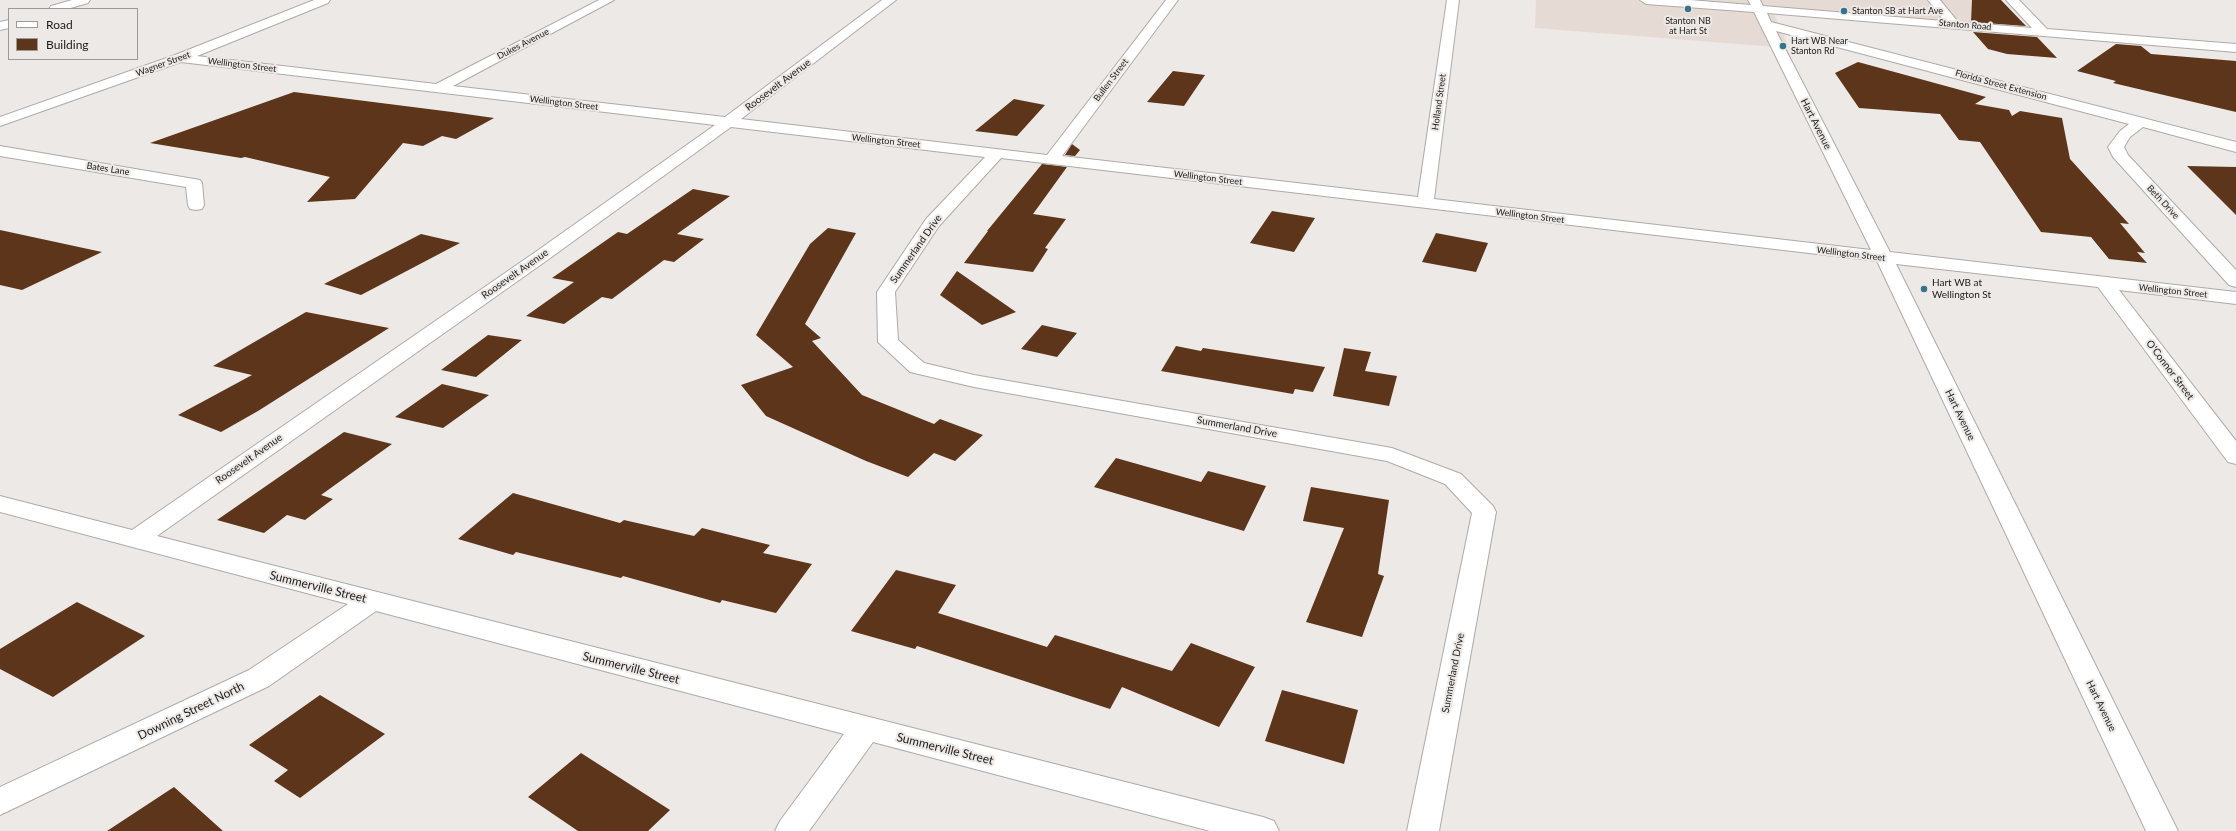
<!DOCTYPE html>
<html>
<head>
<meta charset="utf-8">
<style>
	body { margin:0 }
	#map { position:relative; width:2236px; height:831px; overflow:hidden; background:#ede9e6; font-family:Lato,sans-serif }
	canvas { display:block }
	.legend { position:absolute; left:8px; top:8px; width:130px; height:52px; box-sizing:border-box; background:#ede9e6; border:1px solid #9c9996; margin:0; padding:5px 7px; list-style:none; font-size:12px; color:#22201f }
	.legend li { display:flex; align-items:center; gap:8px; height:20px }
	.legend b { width:20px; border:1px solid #9c9996 }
</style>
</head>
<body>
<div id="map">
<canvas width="2236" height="831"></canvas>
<ul class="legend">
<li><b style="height:5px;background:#fff"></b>Road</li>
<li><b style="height:11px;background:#5c351a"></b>Building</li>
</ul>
</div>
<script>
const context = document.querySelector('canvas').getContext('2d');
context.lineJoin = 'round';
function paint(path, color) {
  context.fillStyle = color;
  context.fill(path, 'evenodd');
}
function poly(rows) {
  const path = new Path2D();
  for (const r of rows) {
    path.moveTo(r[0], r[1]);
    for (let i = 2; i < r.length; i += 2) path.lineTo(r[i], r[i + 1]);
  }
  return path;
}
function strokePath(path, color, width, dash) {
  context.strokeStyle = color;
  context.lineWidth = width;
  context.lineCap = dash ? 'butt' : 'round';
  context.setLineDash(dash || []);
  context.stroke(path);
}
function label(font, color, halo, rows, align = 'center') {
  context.font = font + ' Lato,sans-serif';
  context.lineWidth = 4;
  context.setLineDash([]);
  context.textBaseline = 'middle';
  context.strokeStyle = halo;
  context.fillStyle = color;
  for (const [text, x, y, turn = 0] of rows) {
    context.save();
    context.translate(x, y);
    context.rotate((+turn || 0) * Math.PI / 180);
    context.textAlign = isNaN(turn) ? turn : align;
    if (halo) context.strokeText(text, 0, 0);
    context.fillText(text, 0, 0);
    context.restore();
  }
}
const built = poly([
	[1536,0,1999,0,2026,28,1772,9,1789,48,1535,28]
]);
const building = poly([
	[1972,0,2001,0,2026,26,1971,22],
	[1973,32,2037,37,2057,58,2007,54,1988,49],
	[2116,44,2141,46,2151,54,2236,61,2236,112,2113,83,2116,81,2077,71],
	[1858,62,1986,97,1975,104,2009,110,2012,116,2020,111,2062,118,2070,159,2129,224,2120,223,2145,253,2137,252,2147,263,2109,259,2091,237,2041,232,1980,142,1959,140,1940,114,1859,108,1835,73],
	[1173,71,1205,75,1184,106,1147,102],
	[294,92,452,112,494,118,456,139,442,136,423,146,403,143,355,199,307,202,330,177,245,157,241,158,150,143],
	[1014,99,1045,105,1017,136,975,131],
	[1072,144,1080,150,1075,156,1065,155],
	[1042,164,1067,167,1033,214,1066,219,1045,248,1048,249,1033,272,964,263,988,231,987,231],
	[2187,166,2236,167,2236,215],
	[693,189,730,196,677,234,704,239,674,262,664,260,612,299,602,297,564,324,526,316,574,282,552,278,618,232,627,234],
	[1272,211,1315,218,1294,252,1250,243],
	[828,228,856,233,805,324,821,338,812,341,862,395,934,424,940,419,983,435,955,461,934,453,908,477,866,461,766,416,741,385,793,367,756,335,810,244],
	[0,230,102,252,22,290,0,285],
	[1436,233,1488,243,1476,272,1422,262],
	[421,234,460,243,361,295,324,284],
	[957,271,1016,312,982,325,940,295],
	[306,312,389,328,258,411,221,432,178,415,252,375,213,366],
	[1042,325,1077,333,1057,357,1021,349],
	[488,335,522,340,476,377,441,370],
	[1176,346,1201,351,1203,348,1325,367,1313,392,1295,389,1293,394,1161,371],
	[1344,348,1371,352,1365,371,1397,376,1389,406,1333,396],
	[442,384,489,395,443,428,395,417],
	[344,432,392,444,321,495,333,499,305,520,287,515,264,533,217,520],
	[1116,458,1201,482,1208,471,1266,486,1244,531,1094,487],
	[1311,487,1389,500,1378,574,1384,576,1362,637,1306,622,1344,528,1303,521],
	[513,493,620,523,624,520,694,536,702,528,770,545,763,553,812,564,776,613,722,600,720,603,623,576,621,578,516,552,513,555,458,539],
	[896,570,956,585,938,613,1047,647,1055,635,1172,671,1191,643,1255,667,1219,727,1122,687,1110,709,917,646,915,649,851,631],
	[77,602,145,636,53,697,0,669,0,649],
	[1282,690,1358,710,1344,764,1265,741],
	[320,695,385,734,300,798,274,781,288,770,249,745],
	[581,753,670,810,648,831,578,831,528,797],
	[174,787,223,831,107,831]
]);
const minor = poly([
	[72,0,90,0,88,3,67,9,49,9,51,6,72,0],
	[314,0,330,0,328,3,197,56,436,84,599,0,614,0,453,86,725,117,882,0,896,0,741,119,1047,155,1166,0,1178,0,1062,156,1418,197,1447,0,1459,0,1434,199,1871,250,1754,12,1646,4,1640,0,1690,0,1751,5,1748,0,1760,0,1763,6,1944,21,1928,0,1940,0,1958,22,2032,28,2006,0,2019,0,2047,29,2236,44,2236,52,1767,13,1771,22,2236,142,2236,152,2143,127,2130,137,2124,147,2128,155,2236,270,2236,287,2229,285,2113,157,2108,147,2120,131,2129,124,1776,31,1890,252,2236,292,2236,304,2119,290,2236,441,2236,464,2228,462,2098,287,1896,264,2178,831,2146,831,1877,261,1001,158,939,226,895,292,898,340,924,363,974,375,1392,448,1461,474,1493,506,1496,512,1439,831,1407,831,1472,513,1445,484,1387,461,974,387,910,372,878,342,877,292,926,219,985,157,731,127,546,261,157,536,1263,817,1274,821,1279,831,1210,831,873,742,809,831,775,831,780,821,844,734,376,611,269,686,0,815,0,787,249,670,348,604,0,512,0,496,132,530,534,253,715,125,181,62,0,126,0,117,175,55,314,0],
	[9,20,9,28,0,30,0,22,9,20],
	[0,146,200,180,202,183,204,205,202,209,196,210,190,209,188,205,186,187,0,156,0,146]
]);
const markers = [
	[1688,9,4,"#37738a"],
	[1844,11,4,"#37738a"],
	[1783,46,4,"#37738a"],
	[1924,289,4,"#37738a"]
];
const farPoinames = [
	["Stanton SB at Hart Ave",1852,11],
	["Stanton NB",1688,21,"center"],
	["at Hart St",1688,31,"center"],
	["Hart WB Near",1791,41],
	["Stanton Rd",1791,51]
];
const farStreetnames = [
	["Stanton Road",1965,25,5],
	["Dukes Avenue",523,44,-27],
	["Wagner Street",163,64,-20],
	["Wellington Street",242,65,7],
	["Bullen Street",1111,80,-53],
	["Florida Street Extension",2001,85,15],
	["Holland Street",1439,102,-82],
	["Wellington Street",564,103,7],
	["Wellington Street",886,141,6],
	["Bates Lane",108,169,9],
	["Wellington Street",1208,178,7],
	["Beth Drive",2163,202,47],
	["Wellington Street",1530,216,7],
	["Wellington Street",1851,254,7],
	["Wellington Street",2173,291,6]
];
const streetNames = [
	["Roosevelt Avenue",778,85,-37],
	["Hart Avenue",1816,124,63],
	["Summerland Drive",916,249,-55],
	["Roosevelt Avenue",515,274,-35],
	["O'Connor Street",2170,370,53],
	["Hart Avenue",1960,415,64],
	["Summerland Drive",1237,427,10],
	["Roosevelt Avenue",249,459,-35],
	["Summerland Drive",1453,673,-79],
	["Hart Avenue",2101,706,64]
];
const poiNames = [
	["Hart WB at",1932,283],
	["Wellington St",1932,295]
];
const nearStreetnames = [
	["Summerville Street",318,587,14],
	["Summerville Street",631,668,14],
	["Downing Street North",191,711,-26],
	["Summerville Street",945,749,14]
];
paint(built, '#e6dbd4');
paint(building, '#5c351a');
strokePath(minor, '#aeaaa8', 2);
paint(minor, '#fff');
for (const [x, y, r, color] of markers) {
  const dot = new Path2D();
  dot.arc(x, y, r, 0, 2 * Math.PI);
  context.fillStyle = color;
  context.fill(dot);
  strokePath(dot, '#ede9e6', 1.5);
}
label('9px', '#22201f', '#ede9e6', farPoinames, 'left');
label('9px', '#22201f', '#ede9e6', farStreetnames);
label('10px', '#22201f', '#ede9e6', streetNames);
label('10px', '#22201f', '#ede9e6', poiNames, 'left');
label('12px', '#22201f', '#ede9e6', nearStreetnames);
</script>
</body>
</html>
